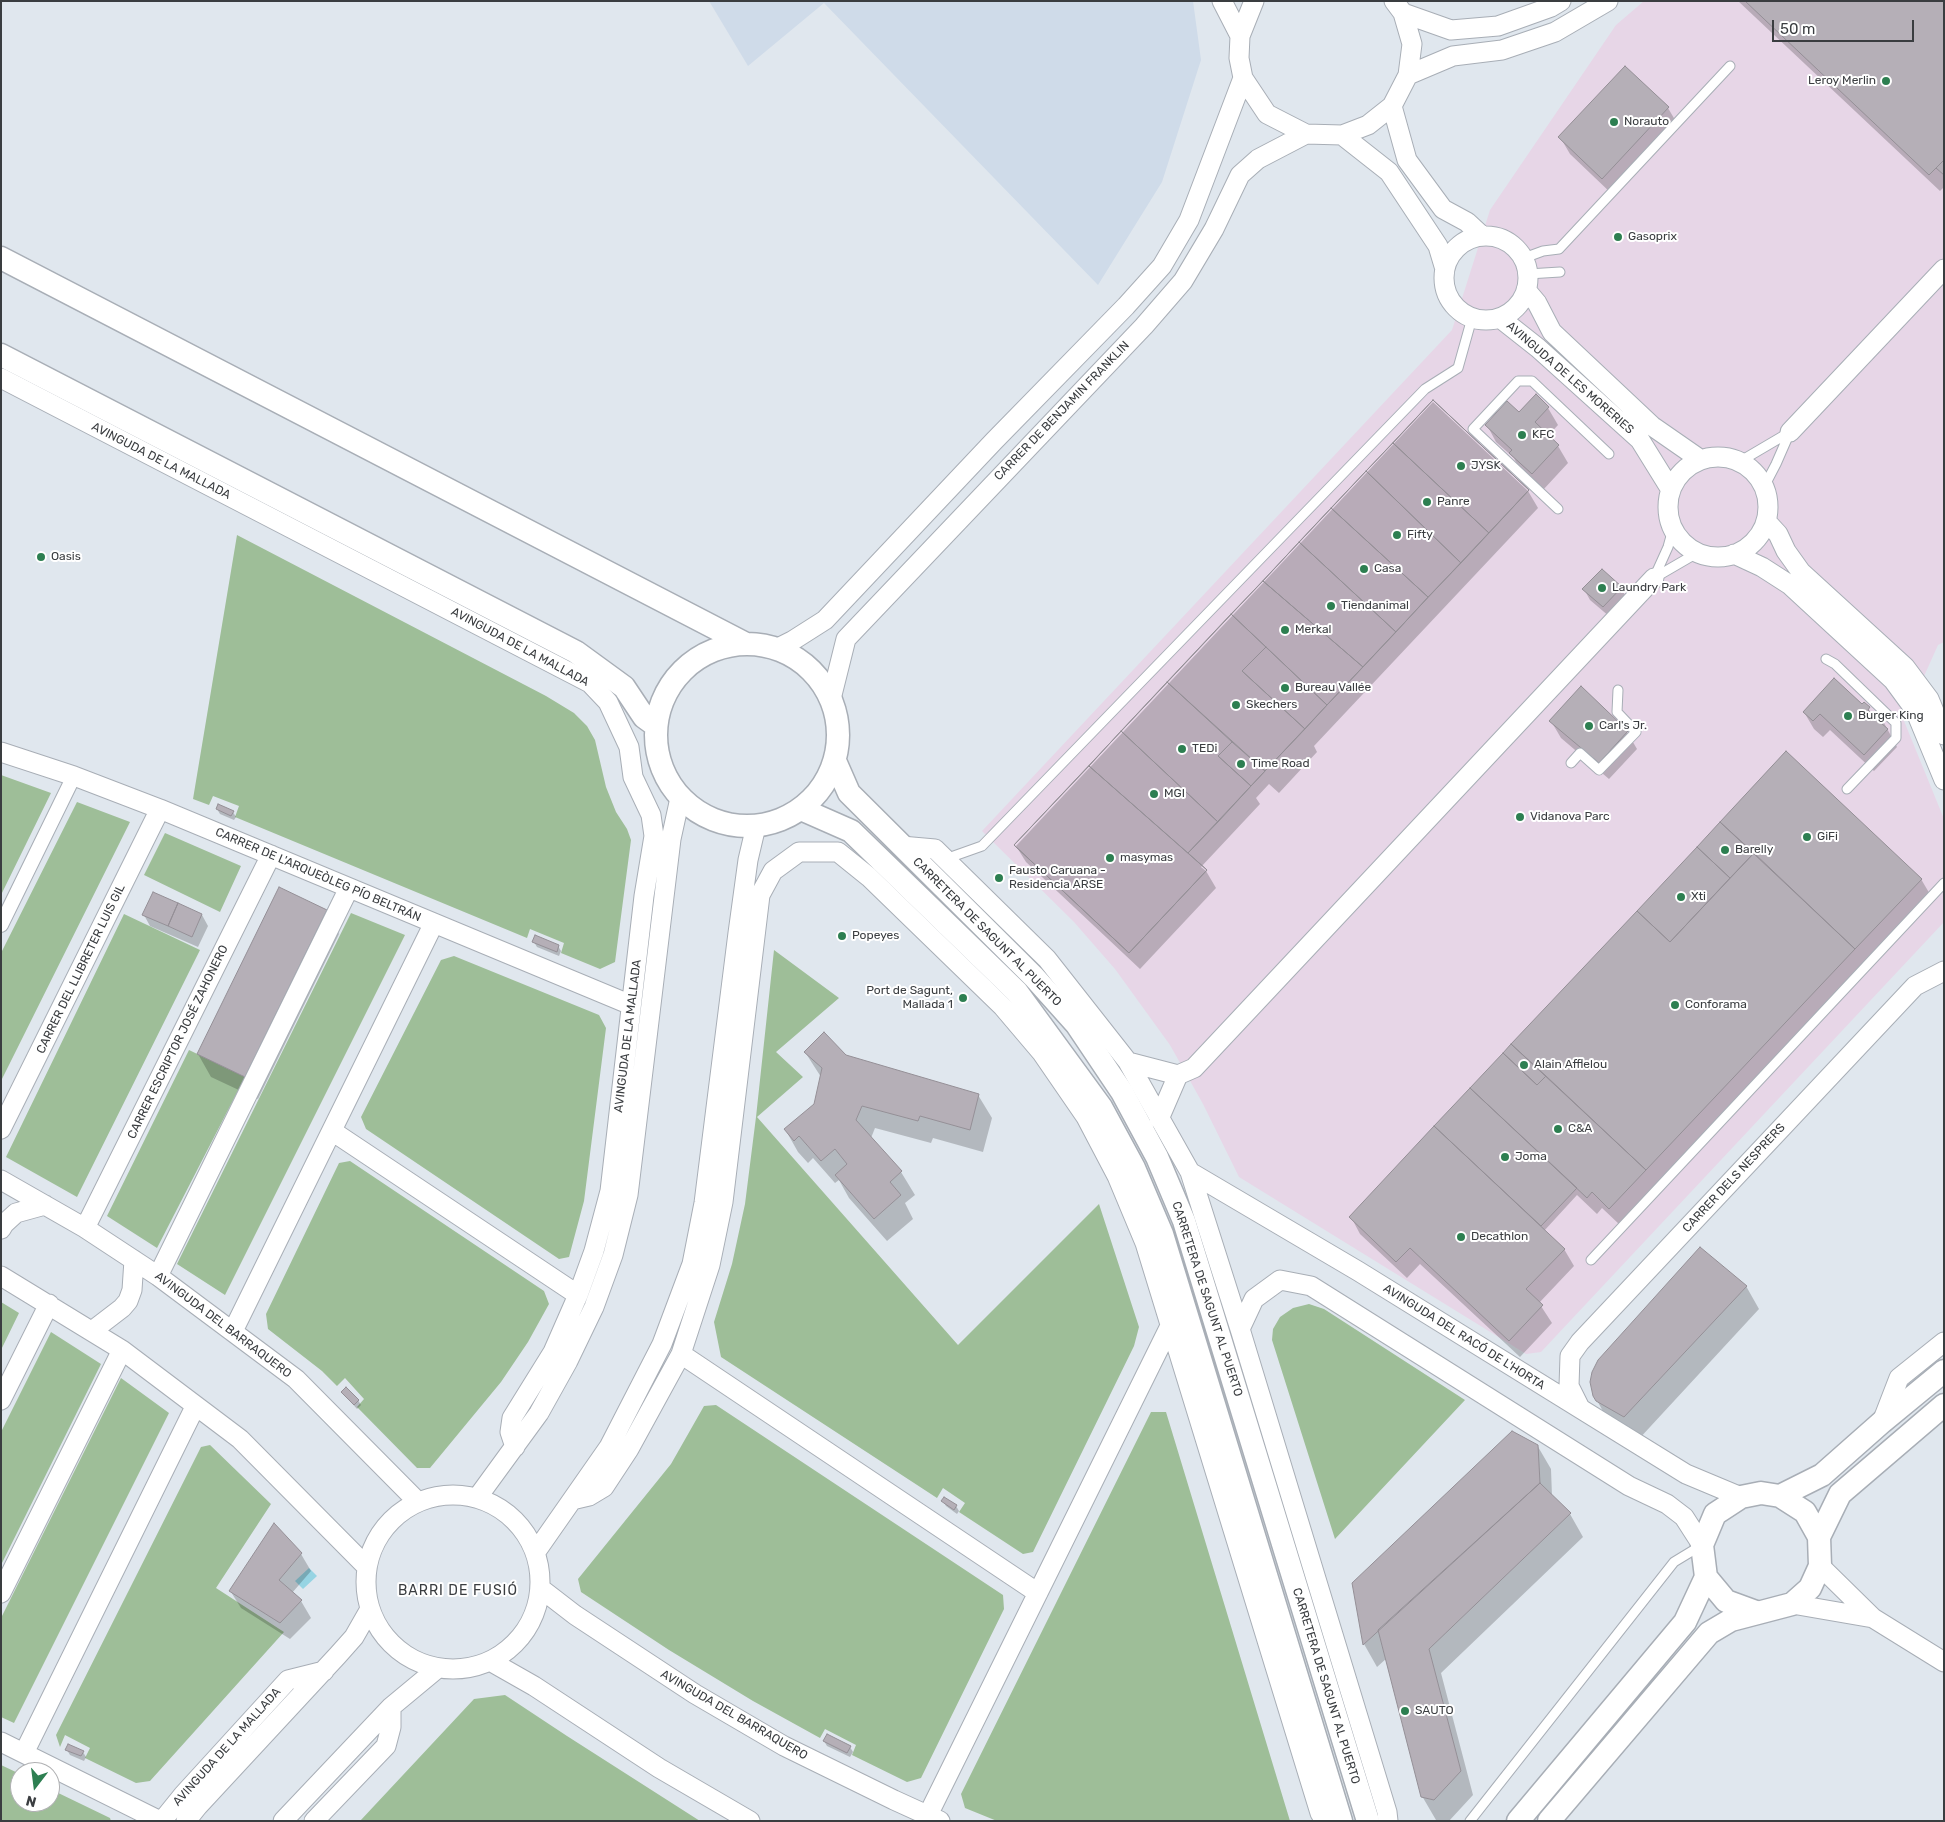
<!DOCTYPE html>
<html>
<head>
<meta charset="utf-8">
<style>
	body { margin:0 }
	#map { position:relative; width:1945px; height:1822px; overflow:hidden; background:#e0e7ee; font-family:Rubik,sans-serif }
	canvas { display:block }
	.frame { position:absolute; inset:0; border:2px solid #3a3d40; pointer-events:none }
	.north { position:absolute; left:10px; top:1762px; width:50px; height:50px; box-sizing:border-box; background:#fff; border:1px solid #b0b1b3; border-radius:50%; rotate:195deg; font-size:14px; font-weight:700; line-height:20px; text-align:center; color:#3a3d40 }
	.north::after { content:''; display:block; margin:auto; width:18px; height:22px; background:#2d7f51; clip-path:polygon(50% 0,100% 100%,50% 72%,0 100%) }
	.scale { position:absolute; left:1772px; top:20px; width:142px; height:22px; box-sizing:border-box; border:2px solid #3a3d40; border-top:0; padding-left:6px; font-size:15px; line-height:18px; white-space:nowrap; color:#3a3d40; -webkit-text-stroke:4px #fff; paint-order:stroke }
</style>
</head>
<body>
<div id="map">
<canvas width="1945" height="1822"></canvas>
<div class="frame"></div>
<div class="north">N</div>
<div class="scale">50 m</div>
</div>
<script>
const context = document.querySelector('canvas').getContext('2d');
context.lineJoin = 'round';
function paint(path, color) {
  context.fillStyle = color;
  context.fill(path, 'evenodd');
}
function poly(rows) {
  const path = new Path2D();
  for (const r of rows) {
    if (r.length === 3) {
      path.moveTo(r[0] + r[2], r[1]);
      path.arc(r[0], r[1], r[2], 0, 2 * Math.PI);
      continue;
    }
    path.moveTo(r[0], r[1]);
    for (let i = 2; i < r.length; i += 2) path.lineTo(r[i], r[i + 1]);
  }
  return path;
}
function strokePath(path, color, width, dash) {
  context.strokeStyle = color;
  context.lineWidth = width;
  context.lineCap = dash ? 'butt' : 'round';
  context.setLineDash(dash || []);
  context.stroke(path);
}
function label(font, color, halo, rows, align = 'center') {
  context.font = font + ' Rubik,sans-serif';
  context.lineWidth = 4;
  context.setLineDash([]);
  context.textBaseline = 'middle';
  context.strokeStyle = halo;
  context.fillStyle = color;
  for (const [text, x, y, turn = 0] of rows) {
    context.save();
    context.translate(x, y);
    context.rotate((+turn || 0) * Math.PI / 180);
    context.textAlign = isNaN(turn) ? turn : align;
    if (halo) context.strokeText(text, 0, 0);
    context.fillText(text, 0, 0);
    context.restore();
  }
}
const commercial = poly([
	[1644,1,1944,1,1944,642,1938,645,1904,721,1944,819,1944,922,1541,1352,1526,1354,1239,1177,1203,1104,1170,1045,1115,969,1074,922,982,831,1452,330,1490,210,1616,25]
]);
const built = poly([
	[709,1,1193,1,1201,60,1162,182,1098,285,824,3,748,66]
]);
const green = poly([
	[237,535,546,696,574,713,587,726,595,740,606,787,616,812,627,829,631,840,615,962,600,969,561,953,564,943,530,929,527,938,235,817,239,806,213,796,209,805,193,799],
	[1,775,51,793,1,895],
	[77,802,130,822,1,1081,1,953],
	[165,833,241,866,220,912,144,875],
	[351,913,405,935,225,1295,177,1264],
	[124,914,200,950,77,1197,6,1157],
	[774,950,839,998,776,1052,803,1077,757,1117,958,1345,1099,1204,1139,1327,1134,1346,1033,1552,1023,1554,959,1512,965,1503,943,1488,937,1498,721,1357,714,1322,732,1264,745,1204,756,1117],
	[454,956,599,1015,606,1028,584,1201,569,1257,559,1259,366,1129,361,1117,441,960],
	[189,1050,245,1077,157,1248,107,1216],
	[350,1161,544,1291,549,1304,528,1342,501,1382,430,1468,417,1468,357,1407,364,1399,345,1378,337,1386,322,1371,268,1329,266,1314,339,1163],
	[1,1302,19,1313,1,1350],
	[1309,1304,1324,1309,1465,1400,1335,1539,1272,1340,1273,1329,1280,1317,1293,1308],
	[51,1332,101,1364,1,1565,1,1432],
	[121,1378,169,1413,14,1723,1,1717,1,1618],
	[716,1405,1003,1595,1004,1609,921,1778,907,1782,852,1755,856,1745,825,1729,820,1738,753,1701,669,1650,581,1592,578,1579,671,1464,704,1406],
	[1151,1412,1166,1412,1290,1821,997,1821,965,1808,961,1794],
	[210,1445,271,1504,216,1588,284,1632,150,1781,136,1783,85,1758,90,1748,65,1735,60,1747,56,1735,201,1447],
	[505,1695,567,1736,700,1821,360,1821,474,1699],
	[1,1765,20,1774,20,1802,50,1802,50,1789,110,1818,111,1821,1,1821]
]);
const water = poly([
	[309,1568,317,1576,303,1589,295,1581]
]);
const shadow = poly([
	[1738,1,1944,1,1944,187,1940,191],
	[1625,68,1668,108,1678,125,1613,195,1570,154,1560,137],
	[1536,396,1548,408,1558,425,1548,436,1558,446,1568,463,1543,490,1520,470,1514,458,1496,442,1487,425,1519,414],
	[1433,402,1528,491,1538,508,1314,746,1317,752,1279,793,1269,784,1256,798,1260,804,1201,867,1206,871,1216,888,1140,969,1026,862,1016,846],
	[1621,588,1627,599,1610,617,1590,600,1584,589],
	[1864,703,1875,718,1883,721,1897,747,1874,771,1830,730,1823,737,1814,729,1804,712,1862,706],
	[1551,721,1627,732,1637,749,1609,779,1561,738],
	[1786,753,1921,879,1931,896,1620,1225,1602,1208,1597,1214,1577,1195,1544,1231,1564,1249,1574,1266,1539,1303,1552,1323,1520,1357,1420,1264,1407,1278,1360,1234,1351,1217],
	[217,809,233,812,236,817,234,820,220,814],
	[153,893,202,915,208,926,198,947,150,926,144,915],
	[326,911,339,934,258,1099,211,1077,198,1054],
	[534,942,558,946,561,951,559,956,537,947],
	[805,1052,846,1057,978,1095,992,1118,983,1152,933,1138,931,1143,875,1128,871,1138,901,1172,915,1195,905,1203,913,1219,887,1241,849,1198,839,1180,835,1183,813,1158,808,1163,798,1152,785,1129,815,1104,821,1077],
	[1746,1286,1759,1309,1638,1440,1610,1424,1594,1395],
	[342,1392,358,1400,361,1405,357,1409],
	[1537,1445,1551,1469,1552,1496,1570,1514,1583,1537,1441,1673,1473,1795,1449,1821,1440,1821,1436,1820,1422,1796,1387,1658,1377,1667,1364,1644,1353,1584],
	[944,1498,956,1506,959,1511,957,1514,946,1506,943,1501],
	[301,1554,311,1571,292,1593,301,1601,311,1618,290,1639,241,1608,231,1592],
	[824,1741,850,1747,853,1752,850,1757,827,1746],
	[67,1750,83,1752,86,1757,84,1761,70,1755]
]);
const building = poly([
	[1745,1,1944,1,1944,160,1929,175,1745,1],
	[1625,66,1669,107,1602,179,1558,137,1625,66],
	[1944,160,1944,175,1936,168,1944,160],
	[1536,394,1549,407,1535,422,1559,445,1532,474,1509,453,1512,450,1485,425,1507,401,1519,412,1536,394],
	[1433,400,1529,490,1188,853,1207,870,1129,953,1014,845,1433,400],
	[1433,400,1529,490,1489,533,1393,443,1433,400],
	[1393,443,1489,533,1461,563,1366,471,1393,443],
	[1366,471,1461,563,1428,597,1331,508,1366,471],
	[1331,508,1428,597,1396,632,1299,542,1331,508],
	[1299,542,1396,632,1363,667,1263,581,1299,542],
	[1602,569,1622,587,1603,607,1582,589,1602,569],
	[1263,581,1363,667,1327,705,1231,614,1263,581],
	[1231,614,1266,647,1242,671,1305,729,1265,771,1167,682,1231,614],
	[1266,647,1327,705,1305,729,1242,671,1266,647],
	[1834,678,1862,704,1864,702,1870,707,1868,710,1875,717,1877,714,1884,720,1881,723,1888,729,1864,755,1820,714,1813,721,1803,712,1834,678],
	[1167,682,1232,742,1218,756,1251,786,1218,822,1121,731,1167,682],
	[1581,686,1628,731,1599,763,1549,721,1581,686],
	[1121,731,1218,822,1188,853,1089,766,1121,731],
	[1232,742,1265,771,1251,786,1218,756,1232,742],
	[1786,751,1922,879,1855,949,1720,822,1786,751],
	[1089,766,1207,870,1129,953,1014,845,1089,766],
	[218,804,234,811,231,816,216,809,218,804],
	[1720,822,1754,853,1730,878,1697,847,1720,822],
	[1697,847,1730,878,1670,942,1637,911,1697,847],
	[1754,853,1855,949,1646,1170,1511,1044,1637,911,1670,942,1754,853],
	[279,887,327,910,245,1077,197,1054,279,887],
	[153,892,178,903,168,926,142,915,153,892],
	[178,903,202,914,192,937,168,926,178,903],
	[535,935,559,945,557,952,532,942,535,935],
	[824,1032,846,1055,979,1094,970,1130,920,1116,918,1121,862,1106,856,1120,902,1171,890,1182,901,1195,874,1219,835,1175,847,1164,835,1149,821,1161,799,1136,794,1141,784,1129,814,1104,822,1068,804,1052,824,1032],
	[1511,1044,1546,1076,1537,1085,1503,1053,1511,1044],
	[1503,1053,1537,1085,1546,1076,1646,1170,1609,1209,1592,1192,1587,1198,1470,1088,1503,1053],
	[1470,1088,1577,1188,1541,1226,1434,1126,1470,1088],
	[1434,1126,1565,1249,1526,1289,1543,1305,1509,1341,1410,1248,1396,1262,1349,1217,1434,1126],
	[1700,1247,1747,1286,1624,1417,1596,1401,1593,1396,1590,1382,1592,1372,1598,1360,1700,1247],
	[346,1387,359,1400,354,1405,341,1392,346,1387],
	[1512,1431,1538,1445,1540,1483,1363,1645,1352,1583,1512,1431],
	[1540,1483,1571,1513,1429,1649,1461,1771,1434,1800,1421,1797,1378,1630,1540,1483],
	[944,1497,957,1505,954,1510,941,1501,944,1497],
	[274,1523,302,1553,279,1580,302,1600,280,1623,229,1591,274,1523],
	[827,1734,851,1746,847,1753,823,1741,827,1734],
	[68,1744,84,1751,81,1756,65,1750,68,1744]
]);
const service = poly([
	[1524,258,1543,251,1559,249,1730,66],
	[1528,274,1560,272],
	[1739,462,1790,432],
	[1764,487,1776,464,1790,432],
	[1558,509,1473,429,1518,381,1532,381,1609,454],
	[1654,578,1668,547,1673,529],
	[1654,578,1697,553],
	[1826,659,1835,664,1896,723,1896,738,1847,789],
	[1571,763,1580,753,1599,770,1636,732,1617,712,1618,690],
	[945,854,951,857,982,846,1425,389,1458,368,1472,318],
	[1591,1260,1944,883],
	[1470,1821,1674,1562,1702,1545]
]);
const pedestrian = poly([
	[1,925,74,776]
]);
const minor = poly([
	[1222,1,1240,36],
	[1254,1,1240,36,1239,58,1243,78,1267,114,1306,134,1342,135,1368,125,1392,106,1408,75,1412,44,1403,13,1394,1],
	[1403,13,1451,30,1498,26,1551,7,1561,1],
	[1408,75,1453,56,1502,50,1555,32,1608,1],
	[1392,106,1407,160,1443,209,1467,222,1481,235],
	[1342,135,1389,172,1438,246,1444,266],
	[1486,278,42],
	[1526,290,1537,303,1552,332,1652,426,1701,460],
	[1500,318,1538,348,1640,440,1671,490],
	[1,378,590,683,608,702,629,747,633,777,651,815,654,836,644,896,610,1191,594,1251,578,1295,553,1352,512,1418,510,1432,515,1447],
	[1790,432,1944,269],
	[1718,507,50],
	[1766,521,1778,534,1786,551,1801,572,1905,667,1929,699,1944,735],
	[1734,554,1762,567,1790,585,1893,680,1915,710,1944,780],
	[776,649,792,641,825,620,994,441,1126,306,1162,266,1189,220,1243,78],
	[831,699,846,639,1144,326,1183,281,1214,229,1240,175,1258,159,1306,134],
	[1,752,74,776,160,809,631,1005],
	[901,846,935,849,1047,959,1128,1062,1190,1172,1240,1329,1387,1812,1388,1821],
	[1128,1062,1178,1075,1194,1068,1654,578],
	[1159,1119,1178,1075],
	[1,1129,160,809],
	[332,1131,578,1295],
	[1190,1172,1358,1271,1686,1474,1741,1497],
	[1,1180,85,1228,158,1276,296,1379,418,1502],
	[85,1228,271,855],
	[1,1229,4,1224,16,1213,45,1205],
	[1,1276,122,1350,240,1439,367,1567],
	[158,1276,349,888],
	[1240,1329,1254,1299,1280,1280,1311,1286,1629,1486,1667,1504,1684,1517,1702,1545],
	[92,1331,122,1308,128,1301,132,1290,134,1260],
	[233,1331,434,923],
	[681,1354,1038,1593],
	[1,1400,49,1304],
	[1580,1408,1569,1386,1570,1356,1580,1342,1915,986,1944,971],
	[1882,1422,1899,1378,1944,1342],
	[453,1582,87],
	[477,1498,539,1413,568,1361,594,1307,613,1255,628,1195,671,839,680,798],
	[572,1500,589,1496,604,1487,629,1449,681,1354,710,1265,723,1202,760,895,773,871,799,852,838,852,869,877,1003,1007,1042,1053,1086,1117,1117,1176,1145,1243,1320,1813,1325,1821],
	[535,1553,609,1447,662,1344,692,1264,704,1203,738,933,748,860,756,826],
	[1820,1566,1873,1618,1944,1662],
	[540,1588,575,1615,695,1694,784,1746,894,1800,940,1821],
	[1,1593,122,1350],
	[1792,1604,1873,1618],
	[490,1661,534,1686,659,1768,750,1821],
	[1,1742,160,1821],
	[24,1753,195,1407],
	[928,1815,1171,1324],
	[162,1821,183,1795,288,1680,324,1671],
	[186,1821,198,1806,338,1655,354,1637,370,1609],
	[283,1821,391,1707,438,1668],
	[314,1821,386,1746,391,1727,391,1707]
]);
const tertiary = poly([
	[1,258,746,644],
	[1,355,576,652,624,687,644,717,655,725],
	[747,735,91],
	[835,761,849,793,1034,977,1077,1025,1122,1092,1157,1157,1184,1221,1368,1821],
	[801,809,851,831,1017,992,1101,1107,1134,1168,1162,1234,1341,1821],
	[1780,1496,1822,1475,1882,1422,1944,1371],
	[1819,1537,1840,1494,1944,1405],
	[1518,1821,1685,1622,1706,1577],
	[1549,1821,1709,1633,1731,1620,1792,1604,1810,1588,1820,1566,1819,1537,1805,1512,1780,1496,1761,1493,1741,1497,1715,1514,1702,1545,1706,1577,1726,1601,1756,1612]
]);
const markers = [
	[1886,81,5,"#2d7f51"],
	[1614,122,5,"#2d7f51"],
	[1618,237,5,"#2d7f51"],
	[1522,435,5,"#2d7f51"],
	[1461,466,5,"#2d7f51"],
	[1427,502,5,"#2d7f51"],
	[1397,535,5,"#2d7f51"],
	[41,557,5,"#2d7f51"],
	[1364,569,5,"#2d7f51"],
	[1602,588,5,"#2d7f51"],
	[1331,606,5,"#2d7f51"],
	[1285,630,5,"#2d7f51"],
	[1285,688,5,"#2d7f51"],
	[1236,705,5,"#2d7f51"],
	[1848,716,5,"#2d7f51"],
	[1589,726,5,"#2d7f51"],
	[1182,749,5,"#2d7f51"],
	[1241,764,5,"#2d7f51"],
	[1154,794,5,"#2d7f51"],
	[1520,817,5,"#2d7f51"],
	[1807,837,5,"#2d7f51"],
	[1725,850,5,"#2d7f51"],
	[1110,858,5,"#2d7f51"],
	[999,878,5,"#2d7f51"],
	[1681,897,5,"#2d7f51"],
	[842,936,5,"#2d7f51"],
	[963,998,5,"#2d7f51"],
	[1675,1005,5,"#2d7f51"],
	[1524,1065,5,"#2d7f51"],
	[1558,1129,5,"#2d7f51"],
	[1505,1157,5,"#2d7f51"],
	[1461,1237,5,"#2d7f51"],
	[1405,1711,5,"#2d7f51"]
];
const poiNames = [
	["Leroy Merlin",1876,81,"right"],
	["Norauto",1624,122],
	["Gasoprix",1628,237],
	["KFC",1532,435],
	["JYSK",1471,466],
	["Panre",1437,502],
	["Fifty",1407,535],
	["Oasis",51,557],
	["Casa",1374,569],
	["Laundry Park",1612,588],
	["Tiendanimal",1341,606],
	["Merkal",1295,630],
	["Bureau Vallée",1295,688],
	["Skechers",1246,705],
	["Burger King",1858,716],
	["Carl's Jr.",1599,726],
	["TEDi",1192,749],
	["Time Road",1251,764],
	["MGI",1164,794],
	["Vidanova Parc",1530,817],
	["GiFi",1817,837],
	["Barelly",1735,850],
	["masymas",1120,858],
	["Fausto Caruana -",1009,871],
	["Residencia ARSE",1009,885],
	["Xti",1691,897],
	["Popeyes",852,936],
	["Port de Sagunt,",953,991,"right"],
	["Mallada 1",953,1005,"right"],
	["Conforama",1685,1005],
	["Alain Afflelou",1534,1065],
	["C&A",1568,1129],
	["Joma",1515,1157],
	["Decathlon",1471,1237],
	["SAUTO",1415,1711]
];
const streetNames = [
	["AVINGUDA DE LES MORERIES",1570,378,41],
	["CARRER DE BENJAMIN FRANKLIN",1062,411,-46],
	["AVINGUDA DE LA MALLADA",161,461,27],
	["AVINGUDA DE LA MALLADA",520,647,28],
	["CARRER DE L'ARQUEÒLEG PÍO BELTRÁN",318,875,23],
	["CARRETERA DE SAGUNT AL PUERTO",987,932,45],
	["CARRER DEL LLIBRETER LUIS GIL",81,969,-64],
	["AVINGUDA DE LA MALLADA",628,1036,-83],
	["CARRER ESCRIPTOR JOSÉ ZAHONERO",178,1042,-64],
	["CARRER DELS NESPRERS",1734,1178,-47],
	["CARRETERA DE SAGUNT AL PUERTO",1207,1299,72],
	["AVINGUDA DEL BARRAQUERO",223,1325,37],
	["AVINGUDA DEL RACÓ DE L'HORTA",1464,1337,32],
	["CARRETERA DE SAGUNT AL PUERTO",1326,1686,73],
	["AVINGUDA DEL BARRAQUERO",734,1715,30],
	["AVINGUDA DE LA MALLADA",227,1747,-48]
];
const neighbourhoodNames = [
	["BARRI DE FUSIÓ",458,1591]
];
paint(commercial, '#e7d6e7');
paint(built, '#cfdbe9');
paint(green, '#9ebe98');
paint(water, '#96d4e3');
paint(shadow, '#0003');
paint(building, '#b5afb7');
strokePath(building, '#948f96', 1);
strokePath(service, '#a8aeb6', 11);
strokePath(pedestrian, '#a8aeb6', 16);
strokePath(minor, '#a8aeb6', 21);
strokePath(tertiary, '#a8aeb6', 25);
strokePath(service, '#fff', 9);
strokePath(pedestrian, '#fff', 14);
strokePath(minor, '#fff', 19);
strokePath(tertiary, '#fff', 22);
for (const [x, y, r, color] of markers) {
  const dot = new Path2D();
  dot.arc(x, y, r, 0, 2 * Math.PI);
  context.fillStyle = color;
  context.fill(dot);
  strokePath(dot, '#fff', 2);
}
label('12px', '#3a3d40', '#fff', poiNames, 'left');
label('12px', '#3a3d40', '#fff', streetNames);
context.letterSpacing = '1px';
label('14px', '#3a3d40', '#fff', neighbourhoodNames);
context.letterSpacing = '0px';
</script>
</body>
</html>
